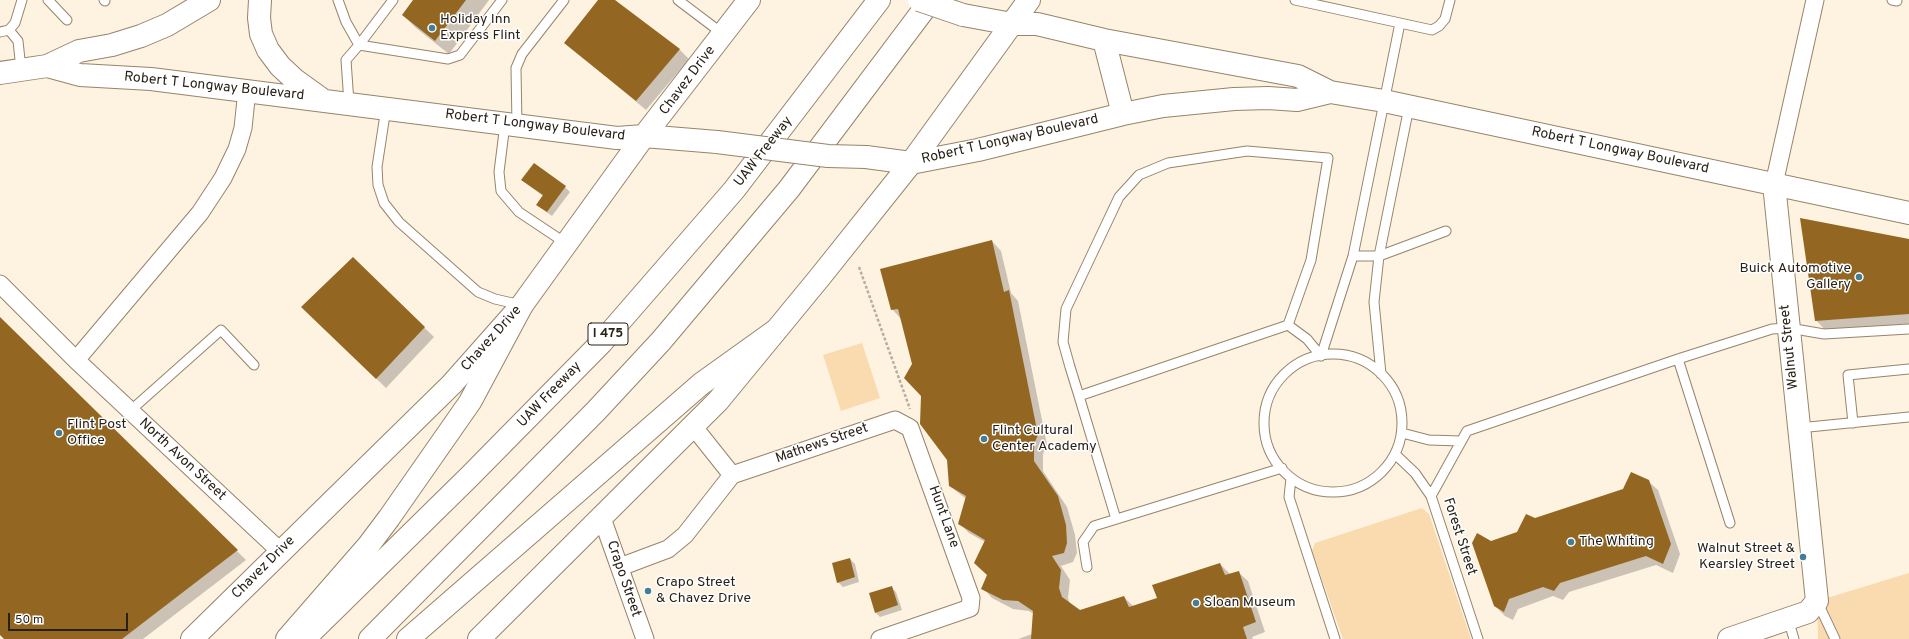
<!DOCTYPE html>
<html>
<head>
<meta charset="utf-8">
<style>
	body { margin:0 }
	#map { position:relative; width:1909px; height:639px; overflow:hidden; background:#fef2e1; font-family:Overpass,sans-serif }
	canvas { display:block }
	.scale { position:absolute; left:8px; top:613px; width:120px; height:18px; box-sizing:border-box; border:2px solid #282117; border-top:0; padding-left:5px; font-size:12px; line-height:14px; white-space:nowrap; color:#282117; -webkit-text-stroke:3px #fff; paint-order:stroke }
</style>
</head>
<body>
<div id="map">
<canvas width="1909" height="639"></canvas>
<div class="scale">50 m</div>
</div>
<script>
const context = document.querySelector('canvas').getContext('2d');
context.lineJoin = 'round';
function paint(path, color) {
  context.fillStyle = color;
  context.fill(path, 'evenodd');
}
function poly(rows) {
  const path = new Path2D();
  for (const r of rows) {
    if (r.length === 3) {
      path.moveTo(r[0] + r[2], r[1]);
      path.arc(r[0], r[1], r[2], 0, 2 * Math.PI);
      continue;
    }
    path.moveTo(r[0], r[1]);
    for (let i = 2; i < r.length; i += 2) path.lineTo(r[i], r[i + 1]);
  }
  return path;
}
function strokePath(path, color, width, dash) {
  context.strokeStyle = color;
  context.lineWidth = width;
  context.lineCap = dash ? 'butt' : 'round';
  context.setLineDash(dash || []);
  context.stroke(path);
}
function label(font, color, halo, rows, align = 'center') {
  context.font = font + ' Overpass,sans-serif';
  context.lineWidth = 3;
  context.setLineDash([]);
  context.textBaseline = 'middle';
  context.strokeStyle = halo;
  context.fillStyle = color;
  for (const [text, x, y, turn = 0] of rows) {
    context.save();
    context.translate(x, y);
    context.rotate((+turn || 0) * Math.PI / 180);
    context.textAlign = isNaN(turn) ? turn : align;
    if (halo) context.strokeText(text, 0, 0);
    context.fillText(text, 0, 0);
    context.restore();
  }
}
const green = poly([
	[862,343,880,398,841,411,823,355],
	[1422,508,1429,514,1471,639,1343,639,1312,551,1315,543],
	[1909,573,1909,639,1818,639,1817,601]
]);
const shadow = poly([
	[414,0,489,0,449,54,416,28,403,15],
	[600,0,614,0,679,49,689,59,646,110,566,43],
	[527,184,565,187,570,192,552,216,537,205,543,196],
	[1909,240,1909,324,1825,330,1816,320],
	[992,241,1001,251,1011,293,1018,301,1047,445,1043,454,1043,471,1067,507,1075,535,1077,553,1073,562,1061,566,1070,580,1068,598,1070,604,1080,611,1124,597,1134,607,1158,599,1220,564,1230,574,1238,572,1248,581,1265,632,1252,637,1253,639,1018,639,1032,634,1034,614,1029,611,1013,609,992,598,983,588,988,576,985,542,969,533,959,523,966,499,950,486,948,459,922,396,901,319,892,309],
	[353,258,434,337,386,388,312,316],
	[0,318,246,560,143,639,5,639,0,634],
	[1648,481,1658,490,1680,554,1673,573,1656,565,1569,592,1563,600,1553,596,1518,609,1513,620,1505,616,1495,606,1491,542,1517,533,1535,519],
	[850,559,855,564,859,582,843,587,838,582],
	[891,587,896,592,902,610,880,617,876,613]
]);
const building = poly([
	[413,0,466,0,435,41,402,15],
	[598,0,615,0,680,49,636,101,564,43],
	[534,163,566,186,547,212,536,205,543,195,521,180],
	[1800,218,1909,239,1909,314,1815,321],
	[992,240,1004,292,1009,290,1038,435,1034,444,1034,461,1058,496,1066,525,1067,543,1064,553,1052,556,1061,570,1059,588,1062,597,1080,610,1124,596,1129,607,1157,598,1152,585,1220,563,1225,575,1239,571,1256,622,1243,627,1247,639,1031,639,1033,611,1018,601,1003,600,981,589,987,575,974,563,985,540,958,524,966,496,949,486,947,460,920,424,921,396,904,378,912,364,898,309,891,310,880,269],
	[353,257,425,327,376,379,301,307],
	[0,317,238,550,122,639,4,639,0,635],
	[1631,472,1649,480,1671,544,1663,564,1646,556,1560,583,1554,591,1543,587,1509,599,1504,612,1494,606,1472,543,1477,533,1491,541,1517,532,1526,514,1535,518,1623,489],
	[850,558,855,577,837,583,832,563],
	[892,586,898,605,875,613,869,593]
]);
const path = poly([
	[859,267,910,409]
]);
const service = poly([
	[48,0,67,20],
	[104,0,105,1],
	[338,0,346,22,359,45,393,0],
	[678,0,723,34],
	[1295,0,1400,23],
	[1892,0,1897,1],
	[9,30,18,41,21,69],
	[0,32,9,30,15,23,22,0],
	[349,103,346,60,359,45,448,59,460,55,502,0],
	[386,108,377,167,378,185,384,203,399,222,478,292,495,299,521,305],
	[505,124,499,172,501,191,519,212,567,244],
	[517,125,516,68,522,54,564,0],
	[1353,256,1379,256,1446,231],
	[1288,325,1307,339,1321,356],
	[1333,423,69],
	[1321,356,1353,256,1400,23,1432,30,1439,26,1445,19,1450,0],
	[1678,359,1730,523],
	[1381,374,1374,302,1379,256,1409,107],
	[1079,396,1288,325,1311,260,1328,158,1247,151,1168,163,1139,175,1119,197,1066,309,1063,342,1070,367,1079,396,1116,519],
	[130,411,221,330,254,365],
	[1853,423,1848,375,1909,369],
	[1799,428,1909,417],
	[1402,433,1429,440,1461,441],
	[1395,454,1415,473,1431,496,1478,639],
	[1291,478,1289,497,1335,639],
	[1431,496,1467,431,1678,359,1772,329,1789,328,1824,334,1909,329],
	[1087,567,1083,542,1094,526,1282,468],
	[1817,601,1835,639],
	[1788,619,1794,639]
]);
const minor = poly([
	[1774,184,1815,0],
	[0,284,76,360,280,551],
	[76,360,200,213,223,178,237,149,243,128,247,90],
	[693,426,732,475],
	[602,518,645,639],
	[620,567,668,549,685,535,732,475,895,420,910,428,971,598,970,608,880,639]
]);
const tertiary = poly([
	[1012,24,1037,24,1104,40,1298,76,1330,92,1384,101,1909,213],
	[1104,40,1123,114],
	[911,163,978,150,1123,114,1163,106,1234,99,1268,98,1297,100,1330,92],
	[1729,639,1808,612,1817,601,1774,184]
]);
const secondary = poly([
	[260,0,259,18,261,34,268,50,280,66,295,80,320,98],
	[963,15,1012,24],
	[47,66,80,75,151,79,617,138,644,136,717,142],
	[0,73,47,66,79,51,112,45,141,36,167,25,209,0],
	[866,157,911,163],
	[192,639,452,384,522,305,644,136,749,0],
	[479,639,718,401,820,277,911,163,1029,0]
]);
const motorway = poly([
	[287,639,368,546,389,518,470,402,522,305],
	[304,639,469,477,602,342,734,190,879,0],
	[370,639,596,411,661,341,789,189,931,0],
	[408,639,701,384,775,331]
]);
const secondaryBridge = poly([
	[919,0,963,15],
	[717,142,828,156,866,157]
]);
const markers = [
	[432,28,4,"#427f96"],
	[1859,277,4,"#427f96"],
	[59,433,4,"#427f96"],
	[984,439,4,"#427f96"],
	[1571,542,4,"#427f96"],
	[1803,557,4,"#427f96"],
	[648,591,4,"#427f96"],
	[1196,603,4,"#427f96"]
];
const shields = [
	[608,334,40]
];
const shieldNames = [
	["I 475",608,334]
];
const poiNames = [
	["Holiday Inn",440,20],
	["Express Flint",440,36],
	["Buick Automotive",1851,269,"right"],
	["Gallery",1851,285,"right"],
	["Flint Post",67,425],
	["Office",67,441],
	["Flint Cultural",992,431],
	["Center Academy",992,447],
	["The Whiting",1579,542],
	["Walnut Street &",1795,549,"right"],
	["Kearsley Street",1795,565,"right"],
	["Crapo Street",656,583],
	["& Chavez Drive",656,599],
	["Sloan Museum",1204,603]
];
const streetNames = [
	["Chavez Drive",688,81,-53],
	["Robert T Longway Boulevard",214,87,6],
	["Robert T Longway Boulevard",535,126,7],
	["Robert T Longway Boulevard",1010,140,-13],
	["Robert T Longway Boulevard",1620,151,12],
	["UAW Freeway",764,152,-52],
	["Chavez Drive",492,339,-48],
	["Walnut Street",1790,347,-96],
	["UAW Freeway",550,395,-46],
	["Mathews Street",822,444,-19],
	["North Avon Street",182,460,43],
	["Hunt Lane",943,517,70],
	["Forest Street",1459,537,72],
	["Chavez Drive",264,568,-45],
	["Crapo Street",623,579,71]
];
paint(green, '#fadaaf');
paint(shadow, '#0003');
paint(building, '#936721');
strokePath(service, '#97846a', 11);
strokePath(minor, '#97846a', 19);
strokePath(tertiary, '#97846a', 24);
strokePath(secondary, '#97846a', 24);
strokePath(motorway, '#97846a', 24);
strokePath(path, '#b9afa0', 2.5, [3, 2]);
strokePath(service, '#fff', 9);
strokePath(minor, '#fff', 17);
strokePath(tertiary, '#fff', 22);
strokePath(secondary, '#fff', 22);
strokePath(motorway, '#fff', 22);
strokePath(secondaryBridge, '#97846a', 24, []);
strokePath(secondaryBridge, '#fff', 22);
for (const [x, y, r, color] of markers) {
  const dot = new Path2D();
  dot.arc(x, y, r, 0, 2 * Math.PI);
  context.fillStyle = color;
  context.fill(dot);
  strokePath(dot, '#fff', 1.5);
}
for (const [x, y, w] of shields) {
  const box = new Path2D();
  box.roundRect(x - w / 2, y - 11, w, 22, 3);
  context.fillStyle = '#fff';
  context.fill(box);
  strokePath(box, '#282117', 1);
}
label('bold 13px', '#282117', null, shieldNames);
label('14px', '#282117', '#fff', poiNames, 'left');
label('14px', '#282117', '#fff', streetNames);
</script>
</body>
</html>
